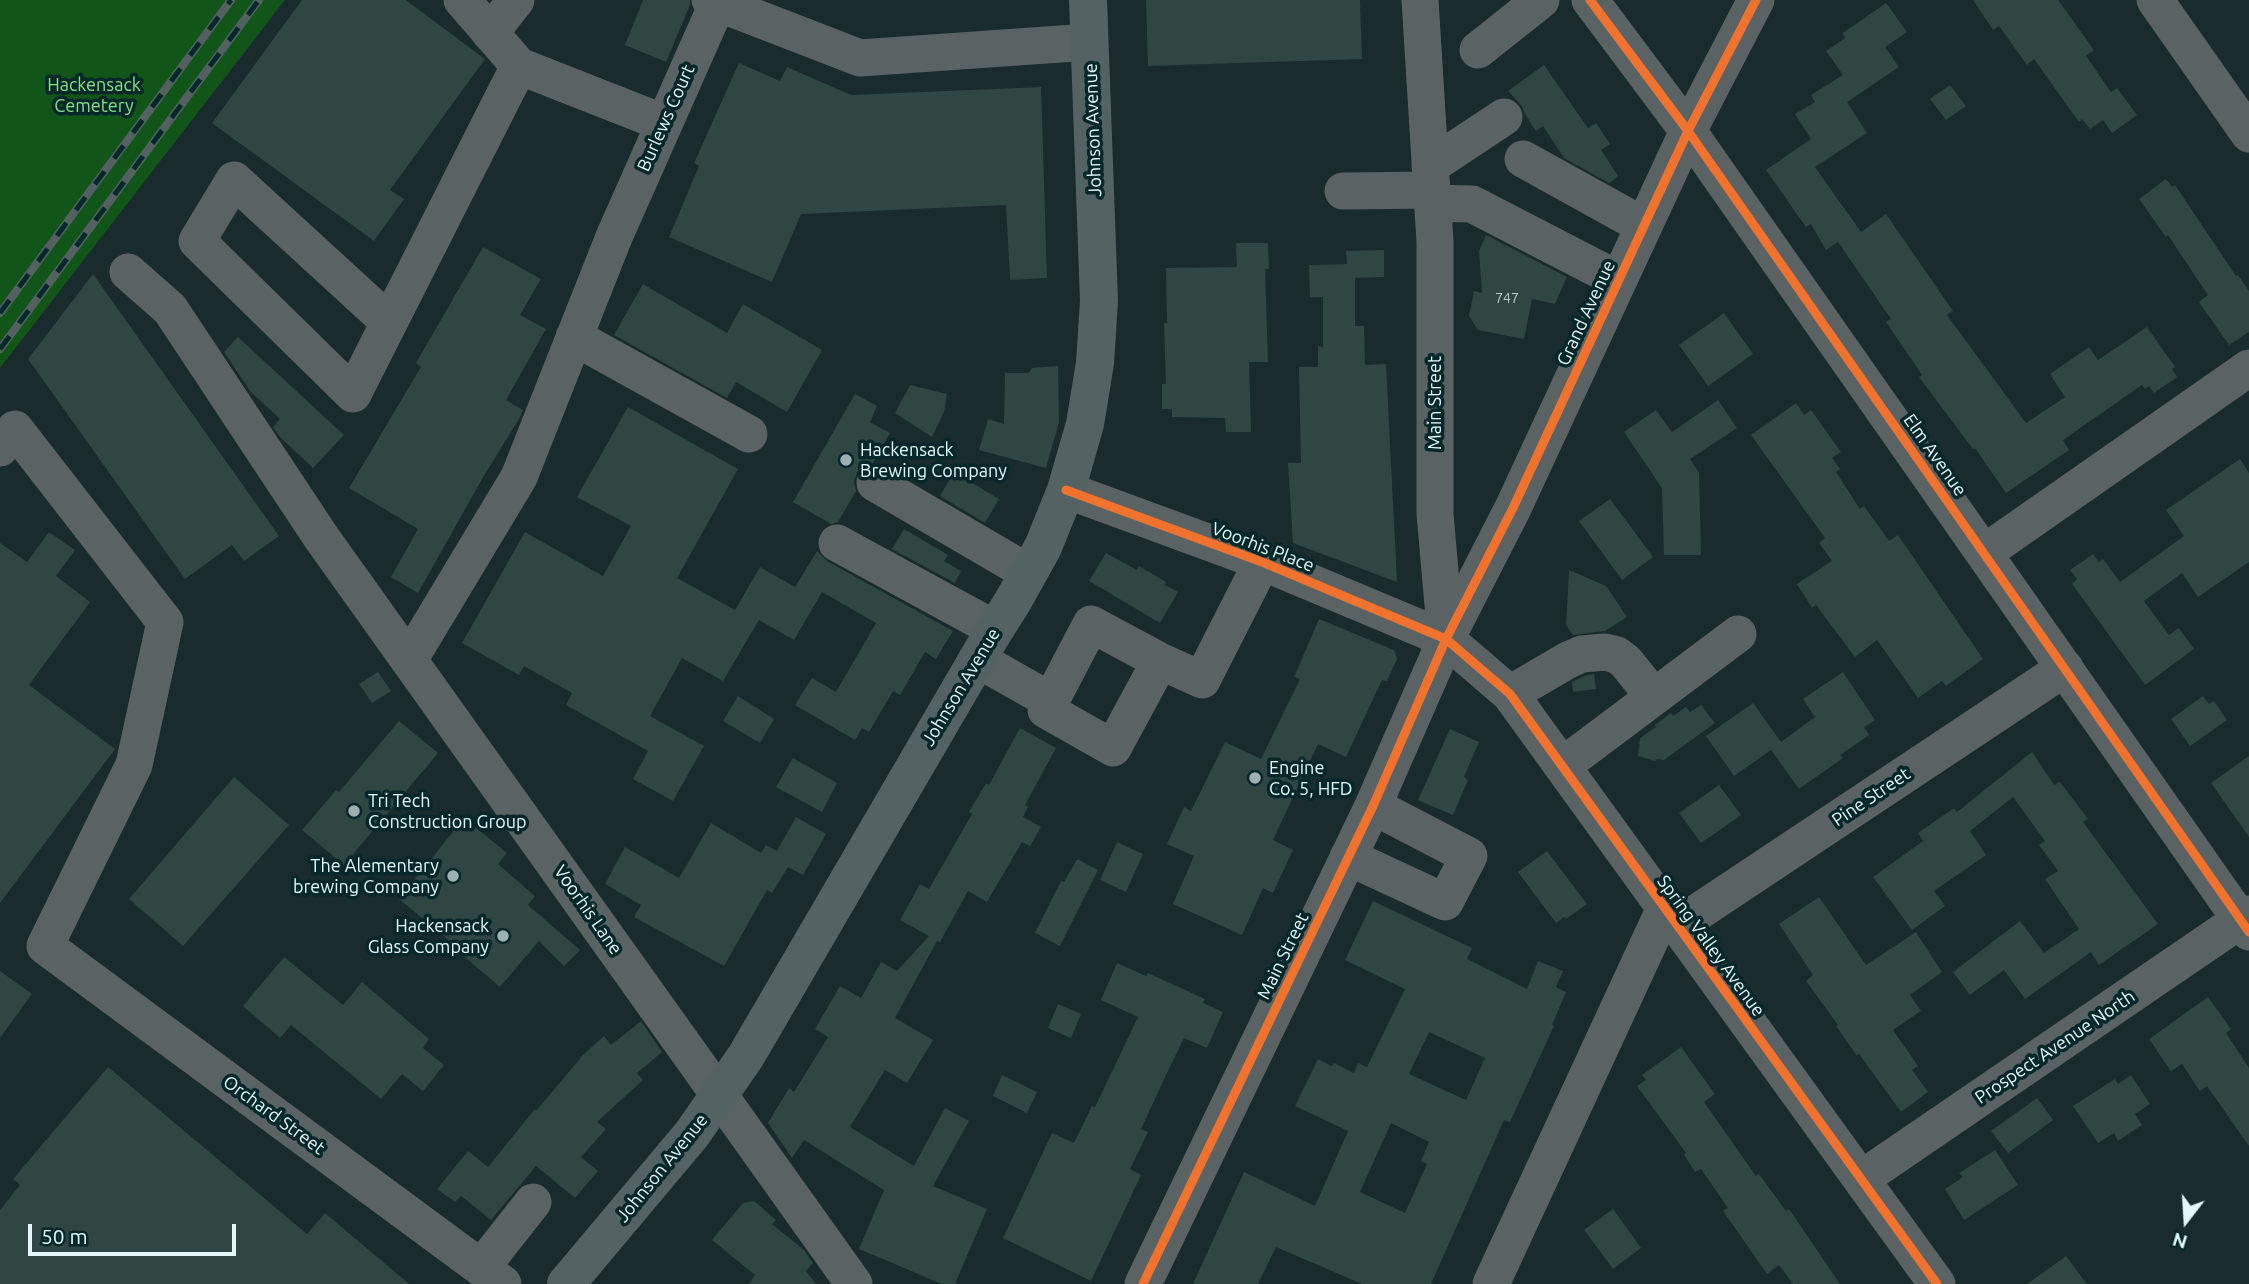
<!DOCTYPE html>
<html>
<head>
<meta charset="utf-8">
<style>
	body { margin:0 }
	#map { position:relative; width:2249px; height:1284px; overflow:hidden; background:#192b2c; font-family:Ubuntu,sans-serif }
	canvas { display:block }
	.north { position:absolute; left:2151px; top:1186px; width:70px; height:70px; -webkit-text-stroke:5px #06282a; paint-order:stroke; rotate:197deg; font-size:19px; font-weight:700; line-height:28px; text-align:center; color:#e5f7f8 }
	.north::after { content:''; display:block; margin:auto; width:24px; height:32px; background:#e5f7f8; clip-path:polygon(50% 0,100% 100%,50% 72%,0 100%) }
	.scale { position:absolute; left:28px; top:1224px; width:208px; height:32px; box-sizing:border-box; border:4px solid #e5f7f8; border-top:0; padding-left:9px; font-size:21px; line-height:24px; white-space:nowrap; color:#e5f7f8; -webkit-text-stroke:5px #06282a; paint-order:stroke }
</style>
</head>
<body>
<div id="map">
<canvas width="2249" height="1284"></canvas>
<div class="north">N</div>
<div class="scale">50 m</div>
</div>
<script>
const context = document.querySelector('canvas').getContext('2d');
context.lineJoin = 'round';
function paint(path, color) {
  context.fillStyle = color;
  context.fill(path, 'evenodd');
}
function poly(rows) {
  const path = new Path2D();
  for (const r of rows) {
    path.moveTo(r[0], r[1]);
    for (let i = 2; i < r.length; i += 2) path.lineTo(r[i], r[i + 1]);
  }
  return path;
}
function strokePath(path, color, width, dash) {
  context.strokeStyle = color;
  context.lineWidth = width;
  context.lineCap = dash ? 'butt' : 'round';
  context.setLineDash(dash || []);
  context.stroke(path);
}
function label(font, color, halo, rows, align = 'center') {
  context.font = font + ' Ubuntu,sans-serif';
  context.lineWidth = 7;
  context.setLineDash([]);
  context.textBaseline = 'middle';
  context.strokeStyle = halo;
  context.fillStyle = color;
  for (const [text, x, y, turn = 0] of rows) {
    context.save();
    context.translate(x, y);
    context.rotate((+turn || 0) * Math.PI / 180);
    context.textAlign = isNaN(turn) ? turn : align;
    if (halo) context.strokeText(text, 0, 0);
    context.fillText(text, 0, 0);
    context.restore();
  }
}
const green = poly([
	[0,0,285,0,0,368]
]);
const building = poly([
	[302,0,406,0,485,59,390,190,404,199,374,241,212,123],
	[643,0,690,0,690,5,666,62,625,45],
	[1146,0,1360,0,1362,59,1148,66],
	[1973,0,2058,0,2094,50,2086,56,2111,92,2117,88,2137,115,2112,133,2103,120,2090,129,2082,119,2079,122,2034,59,2027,65,1999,26,1993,30],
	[1886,3,1907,32,1885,47,1899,67,1847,102,1867,133,1815,167,1861,232,1886,214,1953,311,1947,315,2026,423,2065,397,2050,374,2089,347,2098,360,2147,327,2175,367,2172,369,2177,377,2154,393,2149,386,2145,389,2142,385,2063,440,2069,450,2006,493,1975,448,1973,449,1919,377,1922,375,1886,322,1891,319,1838,242,1826,250,1811,224,1806,227,1766,170,1811,139,1795,114,1815,102,1811,95,1843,75,1826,51,1845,38,1843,33],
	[739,63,780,81,787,67,851,95,1041,87,1047,278,1010,280,1006,205,801,214,772,282,669,237,699,166,694,163],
	[1544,65,1588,128,1596,123,1610,144,1601,150,1618,176,1609,183,1564,158,1543,126,1536,131,1525,114,1521,105,1508,91],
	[1950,85,1966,106,1946,120,1930,99],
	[2166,179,2172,187,2175,185,2236,276,2238,275,2249,291,2249,332,2229,345,2199,302,2208,295,2168,235,2166,237,2139,199],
	[1486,235,1567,277,1555,304,1532,299,1524,339,1478,330,1469,316,1474,291,1482,293,1479,251],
	[1236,243,1268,243,1269,269,1265,269,1268,362,1249,362,1251,432,1226,432,1225,418,1172,417,1172,409,1162,409,1162,384,1166,384,1164,323,1167,323,1166,268,1237,267],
	[483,247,541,279,520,315,546,329,506,400,523,410,519,419,482,479,418,593,391,577,418,529,349,488,421,367,416,363],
	[1384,250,1384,277,1355,278,1355,326,1364,326,1365,365,1386,364,1397,582,1293,543,1288,463,1301,463,1299,367,1318,367,1318,346,1323,347,1323,297,1310,297,1309,265,1347,264,1346,251],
	[93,274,279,536,244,561,232,545,185,579,28,359],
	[643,284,727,333,743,304,822,350,787,412,736,382,727,398,614,335],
	[1724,313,1753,354,1708,386,1679,345],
	[238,337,344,435,313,468,280,437,273,427,280,419,250,391,224,352],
	[1058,366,1059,422,1046,468,979,450,988,419,1004,424,1005,373,1029,373,1032,368],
	[910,385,947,394,944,412,932,437,895,413],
	[855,394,877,406,870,422,890,433,873,463,864,465,857,472,854,482,856,491,838,522,831,524,793,502],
	[1718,400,1737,428,1690,459,1699,473,1701,555,1664,555,1662,488,1624,432,1656,410,1672,432],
	[1796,403,1804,415,1811,410,1841,452,1832,458,1840,469,1836,472,1860,509,1864,506,1889,541,1898,535,1983,659,1946,686,1942,681,1918,698,1877,640,1855,657,1816,605,1812,608,1797,584,1832,561,1819,543,1825,538,1751,435],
	[628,407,738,469,677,578,735,610,760,567,795,587,817,551,827,561,953,631,936,659,925,652,900,695,893,691,869,732,862,728,855,740,795,705,812,678,836,692,876,623,822,592,794,640,759,620,723,681,682,658,650,716,704,746,673,801,633,779,648,751,566,705,572,693,524,666,519,675,462,643,525,532,603,576,631,526,577,497],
	[2240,459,2249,473,2249,562,2198,597,2182,573,2144,601,2169,635,2179,628,2194,649,2145,685,2072,584,2077,579,2070,570,2093,554,2099,562,2103,559,2120,582,2184,536,2166,510],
	[954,472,999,499,985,523,940,496],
	[1610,499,1653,557,1622,580,1579,521],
	[904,529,948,555,944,561,961,571,955,583,892,549],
	[49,532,75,550,56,576,90,602,29,685,115,749,0,903,0,543,27,562],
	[1106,553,1137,570,1139,566,1166,582,1165,585,1178,592,1160,623,1089,581],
	[1569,570,1606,586,1627,617,1605,631,1573,635,1566,625],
	[1319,619,1394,650,1397,659,1387,681,1382,680,1346,757,1318,744,1273,840,1293,850,1273,893,1263,888,1242,935,1173,904,1194,856,1167,844,1184,807,1191,811,1225,742,1261,759,1300,679,1294,677],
	[378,672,391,691,372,703,359,684],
	[1843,672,1875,720,1864,727,1869,735,1840,755,1843,758,1799,789,1771,750,1734,776,1706,736,1753,703,1781,742,1815,717,1803,699],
	[1594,674,1596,689,1573,692,1572,682,1587,675],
	[738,696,774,719,760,743,723,721],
	[2203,696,2209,704,2214,701,2227,720,2190,746,2171,719],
	[1701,705,1715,723,1664,760,1657,759,1655,761,1638,756,1640,738,1656,727,1655,725,1671,713,1673,716,1686,707,1690,712],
	[399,721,438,753,344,865,302,830,336,790,339,792],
	[1020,728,1056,748,1025,805,1028,807,1023,817,1041,827,1030,846,1022,842,987,902,968,891,940,942,937,941,895,1018,933,1040,907,1083,885,1070,850,1127,914,1166,945,1108,969,1121,933,1186,987,1209,955,1284,942,1284,859,1249,884,1190,804,1140,792,1158,768,1123,789,1088,794,1092,828,1037,815,1029,840,986,861,998,881,962,897,971,929,936,900,920,920,884,929,889,972,814,969,812,986,783,989,785],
	[1450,729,1479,742,1464,777,1468,780,1453,815,1418,800],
	[2032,752,2054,785,2060,782,2088,819,2083,822,2158,924,2099,965,2091,952,2025,999,2004,970,1970,995,1953,972,2020,921,2044,953,2079,929,2045,879,2058,871,2039,845,2045,841,2013,797,1970,831,1986,855,1934,891,1945,906,1912,930,1873,877,1923,841,1918,833,1954,808,1957,812],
	[2249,756,2249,837,2211,783],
	[793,758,837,783,822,812,776,787],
	[234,777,289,825,183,946,129,899],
	[1719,785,1741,815,1701,843,1679,813],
	[796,817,826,834,803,875,788,867,772,893,767,890,724,966,634,917,641,905,605,884,625,847,679,878,711,823,761,853,766,845,777,851],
	[464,818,507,853,498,864,535,896,528,905,580,950,564,966,539,941,500,987,453,947,455,945,399,899],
	[1117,842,1143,854,1126,892,1100,880],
	[1547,851,1587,904,1566,919,1564,917,1556,923,1518,872],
	[1077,859,1098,870,1060,946,1035,933,1061,881,1064,882],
	[1819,897,1866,965,1916,932,1942,972,1910,995,1921,1011,1893,1030,1918,1066,1912,1070,1928,1092,1901,1112,1859,1054,1857,1056,1836,1026,1838,1025,1806,981,1813,975,1779,924],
	[1373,901,1472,948,1467,959,1527,989,1538,961,1563,971,1556,987,1566,992,1552,1025,1554,1026,1510,1122,1504,1120,1431,1284,1362,1284,1276,1247,1258,1284,1193,1284,1244,1172,1315,1206,1348,1131,1295,1106,1318,1059,1332,1066,1334,1063,1354,1073,1358,1063,1367,1067,1405,989,1345,960],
	[1429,1032,1485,1058,1466,1100,1409,1074],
	[1391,1123,1429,1142,1421,1161,1427,1164,1405,1213,1360,1192],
	[284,957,343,1005,362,982,429,1039,423,1048,444,1065,423,1091,402,1074,381,1099,291,1025,280,1038,243,1006],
	[1117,963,1146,976,1148,973,1205,999,1203,1003,1223,1012,1207,1048,1184,1038,1167,1073,1141,1129,1148,1132,1130,1169,1141,1175,1091,1281,1003,1238,1052,1133,1074,1143,1092,1106,1095,1107,1138,1017,1101,1000],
	[0,971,32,994,0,1038],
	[2208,997,2231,1029,2226,1033,2249,1068,2249,1146,2207,1086,2200,1091,2182,1064,2171,1071,2149,1039],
	[1058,1004,1081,1014,1071,1038,1048,1028],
	[641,1021,662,1052,637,1073,643,1080,597,1122,606,1129,581,1157,598,1171,575,1198,536,1166,491,1220,461,1196,455,1202,437,1189,468,1151,488,1167,535,1109,536,1111,583,1055,604,1036,611,1045],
	[1681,1047,1715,1094,1704,1102,1756,1176,1759,1174,1786,1211,1789,1209,1840,1284,1793,1284,1779,1265,1767,1274,1723,1211,1728,1208,1701,1169,1695,1172,1684,1155,1686,1153,1637,1086,1646,1080,1642,1075],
	[108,1067,307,1234,325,1213,409,1284,0,1284,0,1210,20,1185,13,1179],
	[1002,1075,1037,1092,1027,1113,993,1096],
	[2131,1075,2150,1104,2135,1114,2142,1125,2118,1141,2114,1133,2098,1143,2073,1106,2115,1079,2118,1084],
	[2037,1098,2053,1120,2008,1153,1991,1131],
	[1995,1150,2018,1185,1964,1220,1945,1189,1963,1177,1959,1173],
	[754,1201,776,1220,772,1224,804,1250,813,1263,806,1271,816,1284,749,1284,755,1275,712,1240,743,1203],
	[1613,1209,1641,1248,1613,1269,1584,1230],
	[2066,1256,2087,1284,2027,1284]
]);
const minor = poly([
	[462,0,519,66],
	[710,0,860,58,1089,42],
	[1420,0,1435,242,1435,514,1446,639],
	[1590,0,1688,131,2249,932],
	[2155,0,2249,134],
	[490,33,516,0],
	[1478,50,1541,0],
	[1523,159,1644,226],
	[1430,166,1504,117],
	[1343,191,1432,190],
	[1433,203,1472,204,1619,280],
	[128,272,170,309,321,537,854,1284],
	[389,322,234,180,197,241,353,394,519,66,664,123],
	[574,337,749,434],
	[0,448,15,429,165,622,134,765,45,946,503,1284],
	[875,483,1029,573],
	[1066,490,1262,562,1446,639,1510,694,1937,1284],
	[837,543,995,629],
	[1984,553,2249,368],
	[977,659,1051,701],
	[409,660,519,477,614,237,719,0],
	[1160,661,1113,748,1046,710,1091,624,1160,661,1202,680,1262,562],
	[1510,694,1568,660,1582,654,1605,652,1617,655,1626,662,1654,697],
	[1562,766,1738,634],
	[1348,857,1445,902,1469,856,1373,806],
	[1677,926,2065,668],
	[1861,1179,2249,914],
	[481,1268,533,1202],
	[1143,1284,1373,806,1446,639,1513,508,1688,131,1756,0],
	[1491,1284,1665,908]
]);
const major = poly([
	[566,1284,692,1134,746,1056,991,636,1013,601,1043,547,1066,490,1085,424,1095,363,1099,301,1088,0]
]);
const rail = poly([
	[0,313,231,0],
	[0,349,259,0]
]);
const cycleway = poly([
	[1590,0,1688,131,2249,932],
	[1066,490,1262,562,1446,639,1510,694,1937,1284],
	[1143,1284,1373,806,1446,639,1513,508,1688,131,1756,0]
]);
const markers = [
	[846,460,7,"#9eb0b1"],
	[1255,778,7,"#9eb0b1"],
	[354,811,7,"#9eb0b1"],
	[453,876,7,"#9eb0b1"],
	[503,936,7,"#9eb0b1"]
];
const numberNames = [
	["747",1507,298]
];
const parkNames = [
	["Hackensack",94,85],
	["Cemetery",94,106]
];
const streetNames = [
	["Burlews Court",666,118,-66],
	["Johnson Avenue",1093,130,-92],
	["Grand Avenue",1586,313,-65],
	["Main Street",1435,403,-90],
	["Elm Avenue",1935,455,55],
	["Voorhis Place",1263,547,21],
	["Johnson Avenue",961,687,-59],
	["Pine Street",1871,797,-34],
	["Voorhis Lane",588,910,55],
	["Spring Valley Avenue",1711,946,54],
	["Main Street",1283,956,-64],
	["Prospect Avenue North",2055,1047,-34],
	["Orchard Street",274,1115,36],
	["Johnson Avenue",662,1168,-51]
];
const poiNames = [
	["Hackensack",860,450],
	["Brewing Company",860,471],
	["Engine",1269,768],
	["Co. 5, HFD",1269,789],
	["Tri Tech",368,801],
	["Construction Group",368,822],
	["The Alementary",439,866,"right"],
	["brewing Company",439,887,"right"],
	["Hackensack",489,926,"right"],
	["Glass Company",489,947,"right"]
];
paint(green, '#115518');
paint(building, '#304643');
strokePath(minor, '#5a6263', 37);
strokePath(major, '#556264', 38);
strokePath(rail, '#546062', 8);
strokePath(rail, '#06282a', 5, [16]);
strokePath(cycleway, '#ef722f', 9);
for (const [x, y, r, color] of markers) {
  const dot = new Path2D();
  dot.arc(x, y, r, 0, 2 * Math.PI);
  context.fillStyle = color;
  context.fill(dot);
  strokePath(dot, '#06282a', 2.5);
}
label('14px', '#b8cbcb', null, numberNames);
label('18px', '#85e283', '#06282a', parkNames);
label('18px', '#e5f7f8', '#06282a', streetNames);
label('18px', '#e5f7f8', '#06282a', poiNames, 'left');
</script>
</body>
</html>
